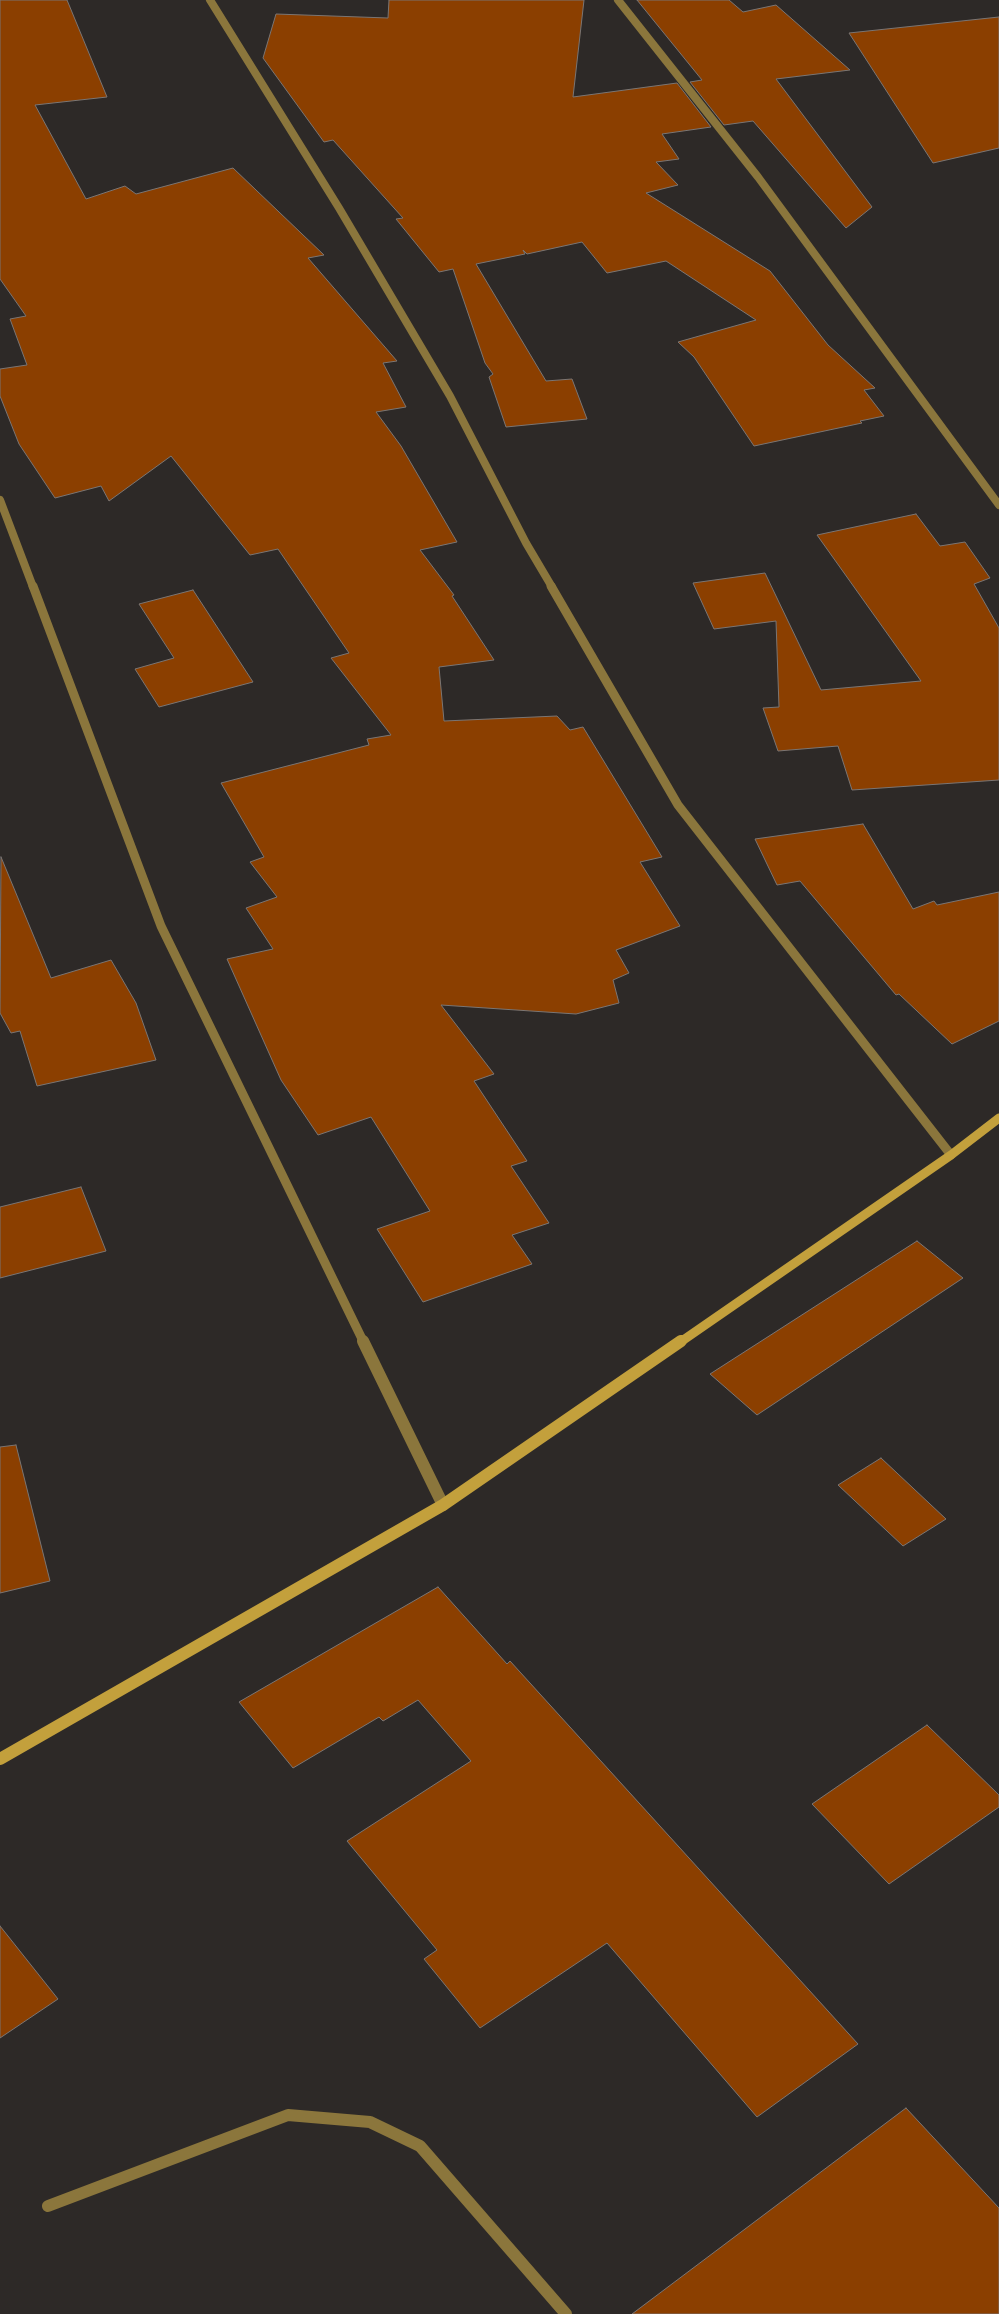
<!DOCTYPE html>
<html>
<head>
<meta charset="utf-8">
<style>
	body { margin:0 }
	canvas { display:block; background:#2d2927 }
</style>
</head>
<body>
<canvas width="999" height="2314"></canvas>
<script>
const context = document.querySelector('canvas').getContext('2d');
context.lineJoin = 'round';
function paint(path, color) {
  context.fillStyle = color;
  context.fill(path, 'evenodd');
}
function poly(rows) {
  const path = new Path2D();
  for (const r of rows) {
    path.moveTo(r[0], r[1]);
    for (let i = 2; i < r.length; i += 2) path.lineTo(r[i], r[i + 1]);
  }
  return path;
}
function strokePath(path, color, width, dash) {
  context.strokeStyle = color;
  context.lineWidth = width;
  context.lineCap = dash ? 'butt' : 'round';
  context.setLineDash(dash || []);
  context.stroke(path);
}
const building = poly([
	[0,0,67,0,107,97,35,105,86,199,125,186,136,194,233,168,324,255,308,258,397,361,383,363,406,407,376,412,401,446,457,542,420,550,454,595,452,596,494,660,439,667,444,721,557,716,570,730,583,727,662,857,640,862,680,926,616,950,629,973,613,980,619,1003,576,1014,441,1005,494,1074,474,1081,527,1161,511,1166,549,1223,512,1235,532,1264,423,1302,377,1229,430,1211,371,1117,318,1135,281,1080,227,959,273,949,246,908,277,897,250,862,264,857,221,783,369,745,367,739,391,735,331,658,349,653,278,549,250,555,171,456,109,501,101,486,55,498,19,444,0,396,0,369,27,365,10,319,26,316,0,279,0,0],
	[389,0,584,0,573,97,677,83,711,127,662,134,679,159,656,162,678,185,646,193,770,271,828,345,875,388,864,390,884,416,860,421,862,423,754,446,694,357,678,342,756,320,666,261,607,273,582,242,527,254,523,250,525,254,476,264,546,381,572,379,587,419,506,427,489,377,493,374,485,363,453,269,439,272,396,219,403,218,333,140,324,142,263,58,276,14,388,18,389,0],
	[637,0,729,0,743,12,776,5,850,70,776,79,872,207,846,228,753,121,724,125,690,82,702,80,637,0],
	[999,17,999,148,933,163,849,33,999,17],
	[916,514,940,546,965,542,990,578,974,584,999,628,999,780,852,790,838,746,778,751,763,708,779,707,776,621,714,629,693,583,765,573,821,690,921,681,817,535,916,514],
	[193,590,253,682,159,707,135,669,174,658,139,604,193,590],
	[863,824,913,909,934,901,937,905,999,892,999,1021,952,1044,899,994,896,995,800,881,777,885,755,839,863,824],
	[1,857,51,978,111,960,136,1003,156,1060,37,1086,20,1031,11,1033,0,1013,1,857],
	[81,1187,106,1251,0,1278,0,1207,81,1187],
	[917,1241,963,1278,757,1415,710,1374,917,1241],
	[16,1445,50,1581,0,1593,0,1447,16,1445],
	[881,1458,946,1519,903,1546,838,1485,881,1458],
	[438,1587,507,1664,510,1661,858,2044,757,2117,607,1943,480,2028,424,1959,437,1950,347,1841,471,1761,418,1700,383,1721,379,1717,293,1768,239,1702,438,1587],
	[927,1725,999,1795,999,1807,889,1884,812,1804,927,1725],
	[0,1926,58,1999,0,2038,0,1926],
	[906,2108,999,2208,999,2314,632,2314,906,2108]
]);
const streetFar2 = poly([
	[210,0,339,208,450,396,526,543,552,587],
	[618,0,758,177,999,505],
	[0,500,33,587]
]);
const streetFar1 = poly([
	[33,586,161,926,364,1343],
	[551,586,678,805,951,1155]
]);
const street = poly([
	[363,1341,443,1505],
	[48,2206,288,2115,370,2122,420,2146,566,2314]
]);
const secondaryFar1 = poly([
	[679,1343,951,1155,999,1118]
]);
const secondary = poly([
	[0,1759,443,1505,681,1341]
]);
paint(building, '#8b3f00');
strokePath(building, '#7a7573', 1);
strokePath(streetFar2, '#8b763c', 8);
strokePath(streetFar1, '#8b763c', 9);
strokePath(street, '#8b763c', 12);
strokePath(secondaryFar1, '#c3a03c', 9);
strokePath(secondary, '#c3a03c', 12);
</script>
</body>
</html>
